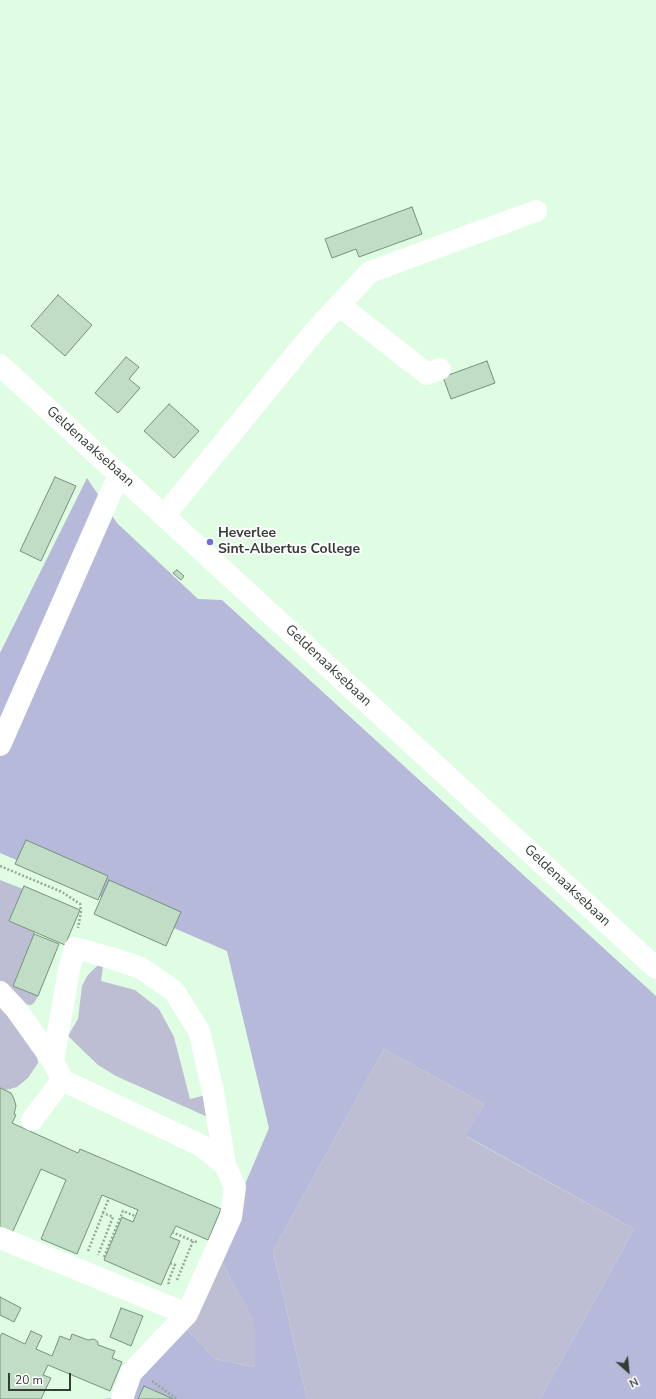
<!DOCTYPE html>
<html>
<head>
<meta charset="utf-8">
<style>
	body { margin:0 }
	#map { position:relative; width:656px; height:1399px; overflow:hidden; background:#defde3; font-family:"Nunito Sans",sans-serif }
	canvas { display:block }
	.north { position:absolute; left:608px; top:1351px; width:40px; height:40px; -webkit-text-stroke:3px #fff; paint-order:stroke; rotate:153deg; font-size:11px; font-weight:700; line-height:16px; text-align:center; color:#333e35 }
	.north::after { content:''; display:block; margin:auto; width:14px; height:18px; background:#333e35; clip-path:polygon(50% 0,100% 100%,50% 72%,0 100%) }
	.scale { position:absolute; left:8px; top:1373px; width:63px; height:18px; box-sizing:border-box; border:2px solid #333e35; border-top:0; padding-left:5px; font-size:12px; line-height:14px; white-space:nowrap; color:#333e35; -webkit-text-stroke:3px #fff; paint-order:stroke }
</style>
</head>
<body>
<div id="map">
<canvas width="656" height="1399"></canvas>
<div class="north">N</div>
<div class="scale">20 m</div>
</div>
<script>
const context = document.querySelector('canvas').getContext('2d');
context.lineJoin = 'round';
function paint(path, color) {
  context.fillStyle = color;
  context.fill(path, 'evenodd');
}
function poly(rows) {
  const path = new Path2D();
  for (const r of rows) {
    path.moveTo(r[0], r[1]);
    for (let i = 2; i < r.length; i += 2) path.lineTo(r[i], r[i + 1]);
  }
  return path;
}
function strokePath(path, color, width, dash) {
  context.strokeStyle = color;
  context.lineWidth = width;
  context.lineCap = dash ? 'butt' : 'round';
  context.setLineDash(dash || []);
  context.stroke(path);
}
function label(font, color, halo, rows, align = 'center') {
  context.font = font + ' "Nunito Sans",sans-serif';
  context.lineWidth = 4;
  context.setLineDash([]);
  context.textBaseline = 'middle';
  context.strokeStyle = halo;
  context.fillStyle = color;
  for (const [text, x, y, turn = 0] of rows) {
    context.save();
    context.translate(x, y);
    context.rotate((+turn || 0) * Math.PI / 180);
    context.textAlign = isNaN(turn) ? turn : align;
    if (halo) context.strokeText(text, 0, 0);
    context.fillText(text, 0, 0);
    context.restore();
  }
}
const green = poly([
	[0,880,23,889,9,921,35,932,13,986,38,996,34,1003,31,1005,25,1004,0,981],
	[97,966,103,966,101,981,135,990,159,1009,174,1037,190,1099,206,1095,212,1119,116,1076,98,1065,68,1036,78,1019,82,986,87,976],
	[0,1007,10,1014,36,1050,38,1063,28,1078,17,1087,6,1090,0,1088],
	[384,1049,484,1104,467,1137,634,1229,540,1399,307,1399,273,1251],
	[216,1249,231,1280,255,1318,255,1367,215,1359,186,1328]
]);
const forest = poly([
	[87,478,117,523,198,599,222,600,656,996,656,1399,540,1399,634,1229,466,1136,484,1104,384,1049,273,1251,307,1399,104,1399,112,1398,186,1328,215,1359,255,1367,254,1318,231,1280,216,1249,231,1217,269,1128,227,951,0,853,0,653]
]);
const building = poly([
	[412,207,422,234,359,257,356,249,332,258,325,239,412,207],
	[58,295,92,325,65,356,31,326,58,295],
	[126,357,139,367,129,379,140,388,118,413,95,393,126,357],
	[487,361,495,383,451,399,443,377,487,361],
	[169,404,199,431,174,458,144,431,169,404],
	[55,477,76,486,41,561,20,551,55,477],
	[177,570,184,576,181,580,173,573,177,570],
	[26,840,108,876,98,900,15,864,26,840],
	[109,880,181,912,166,946,94,914,109,880],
	[24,886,80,910,65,945,9,921,24,886],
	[34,934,59,944,38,996,13,986,34,934],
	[0,1088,11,1093,14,1099,16,1106,14,1114,16,1115,12,1123,78,1153,80,1149,221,1209,208,1240,176,1226,170,1237,180,1241,161,1285,104,1260,122,1217,133,1222,138,1210,102,1195,77,1254,41,1239,66,1180,41,1169,9,1240,0,1235,0,1088],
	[0,1297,21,1308,14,1322,0,1315,0,1297],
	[121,1308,143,1316,131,1346,110,1337,121,1308],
	[31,1331,42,1336,36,1349,52,1356,60,1336,70,1340,72,1334,88,1340,94,1339,98,1342,98,1345,115,1351,112,1358,122,1362,110,1391,48,1365,43,1375,51,1378,41,1399,0,1399,0,1337,2,1333,25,1344,31,1331],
	[144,1386,173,1399,138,1399,144,1386]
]);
const path = poly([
	[0,866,62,892,80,904,81,911,78,928],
	[103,1213,109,1198],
	[172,1232,193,1241],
	[88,1251,103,1213,113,1217,98,1255],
	[104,1257,123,1211,135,1216],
	[177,1280,193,1241,197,1242],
	[169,1284,168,1282,175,1265,170,1263],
	[152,1381,177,1399]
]);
const minor = poly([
	[339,305,427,374,440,369],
	[0,365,656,968],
	[164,516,314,332,370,272,536,211],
	[0,745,113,488,120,475],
	[0,992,16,1009,53,1061,62,1080,202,1146,225,1165],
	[53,1061,69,970,75,948,111,958,141,968,174,991,199,1031,213,1091,225,1165,235,1187,231,1217,187,1314,131,1373,122,1399],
	[32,1120,62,1080],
	[0,1238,187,1314]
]);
const markers = [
	[210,542,4,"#736ce6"]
];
const streetNames = [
	["Geldenaaksebaan",90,447,42],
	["Geldenaaksebaan",328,666,43],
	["Geldenaaksebaan",567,886,43]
];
const poiNames = [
	["Heverlee",218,534],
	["Sint-Albertus College",218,550]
];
paint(green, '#bdbed3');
paint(forest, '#b6b9d9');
paint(building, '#c0dec5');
strokePath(building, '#76917b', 1);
strokePath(path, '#93a997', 2.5, [2, 2]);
strokePath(minor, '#fff', 22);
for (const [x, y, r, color] of markers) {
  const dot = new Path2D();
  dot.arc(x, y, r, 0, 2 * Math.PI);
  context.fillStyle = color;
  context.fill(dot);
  strokePath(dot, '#fff', 1.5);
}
label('14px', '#333e35', '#fff', streetNames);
label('bold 14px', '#333e35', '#fff', poiNames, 'left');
</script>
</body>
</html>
